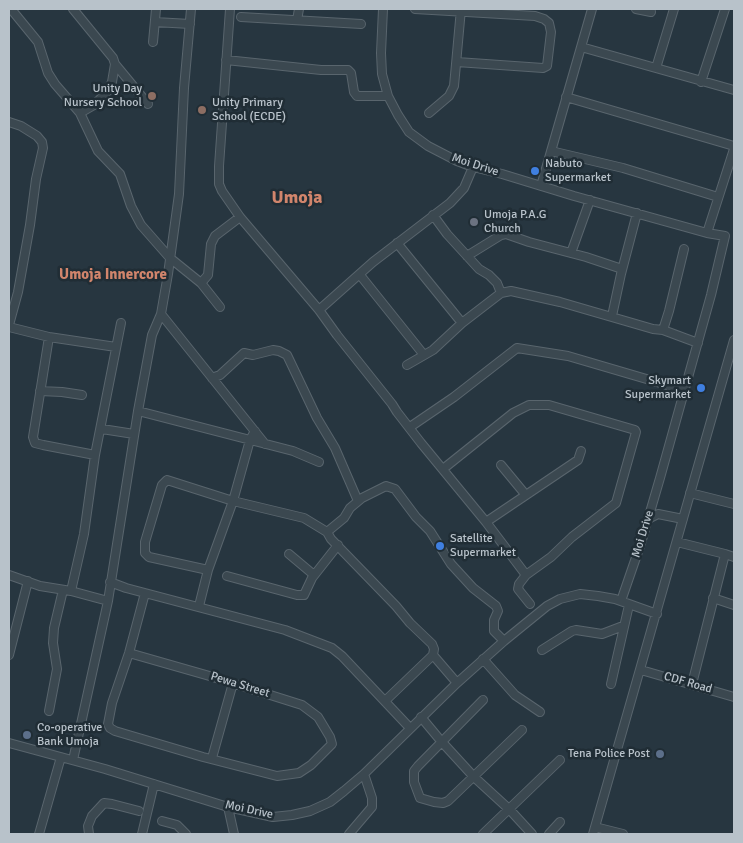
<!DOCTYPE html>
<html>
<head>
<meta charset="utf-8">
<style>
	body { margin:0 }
	#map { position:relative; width:743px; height:843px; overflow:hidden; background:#273640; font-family:Signika,sans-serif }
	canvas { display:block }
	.frame { position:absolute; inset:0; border:10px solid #b8c2ca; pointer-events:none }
</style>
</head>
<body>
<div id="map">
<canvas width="743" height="843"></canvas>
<div class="frame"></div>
</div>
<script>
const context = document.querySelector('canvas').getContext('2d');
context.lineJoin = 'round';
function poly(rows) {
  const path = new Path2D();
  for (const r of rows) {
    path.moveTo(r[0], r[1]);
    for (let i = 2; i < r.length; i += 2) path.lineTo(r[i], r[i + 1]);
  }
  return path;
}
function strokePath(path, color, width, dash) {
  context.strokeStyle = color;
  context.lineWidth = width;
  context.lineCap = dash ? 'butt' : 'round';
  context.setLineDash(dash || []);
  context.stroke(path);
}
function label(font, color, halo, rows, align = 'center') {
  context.font = font + ' Signika,sans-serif';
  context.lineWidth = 5;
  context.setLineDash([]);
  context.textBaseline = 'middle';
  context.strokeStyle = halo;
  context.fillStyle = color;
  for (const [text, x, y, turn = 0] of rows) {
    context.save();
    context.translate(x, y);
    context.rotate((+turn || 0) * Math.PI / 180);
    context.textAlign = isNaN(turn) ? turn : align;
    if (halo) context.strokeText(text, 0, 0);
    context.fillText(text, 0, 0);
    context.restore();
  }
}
const minor = poly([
	[11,9,38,42,48,73,55,84,80,113],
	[73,9,113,58,115,64,112,82,107,92,94,105,80,113,98,151,120,174,131,206,141,225,170,258,201,283,220,307],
	[230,9,219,166,219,184,222,191,240,217,319,310,337,335,392,404,397,412,421,443,486,522,526,575,519,584,518,589,530,604],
	[383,9,381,53,382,74,388,96,398,115,409,132,428,146,457,161,473,167,502,174,574,196,707,233,725,236,711,295,660,478,641,543,621,601],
	[415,9,535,16,544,19,549,23,551,32,547,66,543,68,457,62],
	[636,9,651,12],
	[241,17,361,24],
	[297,20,299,9],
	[155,22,190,24],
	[153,42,156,9],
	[581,47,734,90],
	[226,60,321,70,348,70,351,73,354,92,357,96,388,96],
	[115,64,148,104],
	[656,68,674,9],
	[701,82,725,9],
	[566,97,734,146],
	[429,113,449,96,454,86,461,9],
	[9,122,21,126,37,136,42,142,43,148,36,179,30,225,18,292,9,325],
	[551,151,623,168,718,197],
	[541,186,592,9],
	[433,215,447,234,479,269,489,275,497,283,501,293],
	[707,233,734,149],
	[397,243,462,323],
	[571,253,590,200],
	[467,256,501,235,506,234,529,242,586,257,622,269],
	[360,275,424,355],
	[201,283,208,275,211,244,215,236,240,217],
	[319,310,373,262,450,203,464,188,473,167],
	[161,314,265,444],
	[612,316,621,274,637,213],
	[9,327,49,337,116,347],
	[663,330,698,343],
	[49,337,33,437,35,443,43,445,95,455,121,323],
	[407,365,433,350,462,323,501,293,511,291,560,302,653,329,663,330,669,311,684,249],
	[212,378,220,375,244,353,253,355,273,350,279,351,287,355,317,418,335,448,358,501],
	[40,391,62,392,82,395],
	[138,411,293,451,319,462],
	[410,427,454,397,517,348,568,356,684,390],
	[102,429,134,434],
	[501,465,525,494],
	[443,469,513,413,529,405,549,405,635,430,636,432,616,503,572,537,551,557,526,575],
	[690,493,734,504],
	[648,519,658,514,683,519],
	[486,522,578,460,581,451],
	[327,532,344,518,350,508,362,498,386,486,395,489,416,517,430,531,451,564,473,588,496,606,498,611,494,620,494,631,504,641],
	[677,542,725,554],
	[289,554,314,575],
	[208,570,149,557,145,553,145,542,162,485,167,480,233,501,304,518,327,532,331,539,396,606,410,623,432,644,434,649,433,655,385,701],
	[9,575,40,586,71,591,108,601],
	[227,576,297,595,304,595,312,578,338,545],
	[110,582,126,588,285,630,332,648,342,656,410,728],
	[71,591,84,534,95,455],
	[713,598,734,605],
	[199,606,208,570,233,501,250,440,255,431],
	[542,650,572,631,576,630,602,634,623,626],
	[129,653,213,677,302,705,318,717,330,737,332,744,311,765,299,773,277,776,203,757,115,731,110,728,108,724,112,703,129,653,145,593],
	[9,655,28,581],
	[433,655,457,683],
	[483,659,515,695,540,712],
	[641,670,734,697],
	[611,684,629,605],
	[692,684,725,554,734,557],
	[483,700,418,766,414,771,414,782,420,798,434,802,443,803,448,801,522,730],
	[49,711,57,669,53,643,54,628,63,590],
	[421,717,441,741,474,777,510,810,532,834],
	[9,743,105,769,228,807,273,817,292,815,310,811,330,802,344,791,364,774,457,683,504,641,547,606,560,599,580,594,598,596,615,599,657,614],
	[212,758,233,683],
	[73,760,108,601,138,411,152,335,161,314,168,274,179,194,184,88,191,9],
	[228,807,234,834],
	[162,821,177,825,186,834],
	[595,827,623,834],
	[39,834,61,757],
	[89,834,88,826,92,816,104,803,112,804,139,811],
	[142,834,154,784],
	[349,834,372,807,372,798,364,774],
	[483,834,560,760],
	[549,834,560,822],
	[593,834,734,340]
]);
const markers = [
	[152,96,5,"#8d6e63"],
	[202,110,5,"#8d6e63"],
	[535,171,5,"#3f7fe0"],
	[474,222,5,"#6b7280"],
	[701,388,5,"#3f7fe0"],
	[440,546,5,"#3f7fe0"],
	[27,735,5,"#5c6f8a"],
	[660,754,5,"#5c6f8a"]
];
const poiNames = [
	["Unity Day",142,89,"right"],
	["Nursery School",142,103,"right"],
	["Unity Primary",212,103],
	["School (ECDE)",212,117],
	["Nabuto",545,164],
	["Supermarket",545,178],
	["Umoja P.A.G",484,215],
	["Church",484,229],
	["Skymart",691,381,"right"],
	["Supermarket",691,395,"right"],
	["Satellite",450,539],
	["Supermarket",450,553],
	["Co-operative",37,728],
	["Bank Umoja",37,742],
	["Tena Police Post",650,754,"right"]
];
const streetNames = [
	["Moi Drive",475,165,18],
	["Moi Drive",643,534,-73],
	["CDF Road",688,683,16],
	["Pewa Street",240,685,17],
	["Moi Drive",249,810,12]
];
const quarterNames = [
	["Umoja Innercore",113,275]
];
const districtNames = [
	["Umoja",297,198]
];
strokePath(minor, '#59656d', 10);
strokePath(minor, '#3b4850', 8);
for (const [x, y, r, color] of markers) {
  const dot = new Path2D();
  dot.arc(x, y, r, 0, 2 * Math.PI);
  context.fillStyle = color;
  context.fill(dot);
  strokePath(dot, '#202d35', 2);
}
label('12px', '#b8c2ca', '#202d35', poiNames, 'left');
label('12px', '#b8c2ca', '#202d35', streetNames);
label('bold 15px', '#d1856c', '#202d35', quarterNames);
label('bold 18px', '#d1856c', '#202d35', districtNames);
</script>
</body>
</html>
